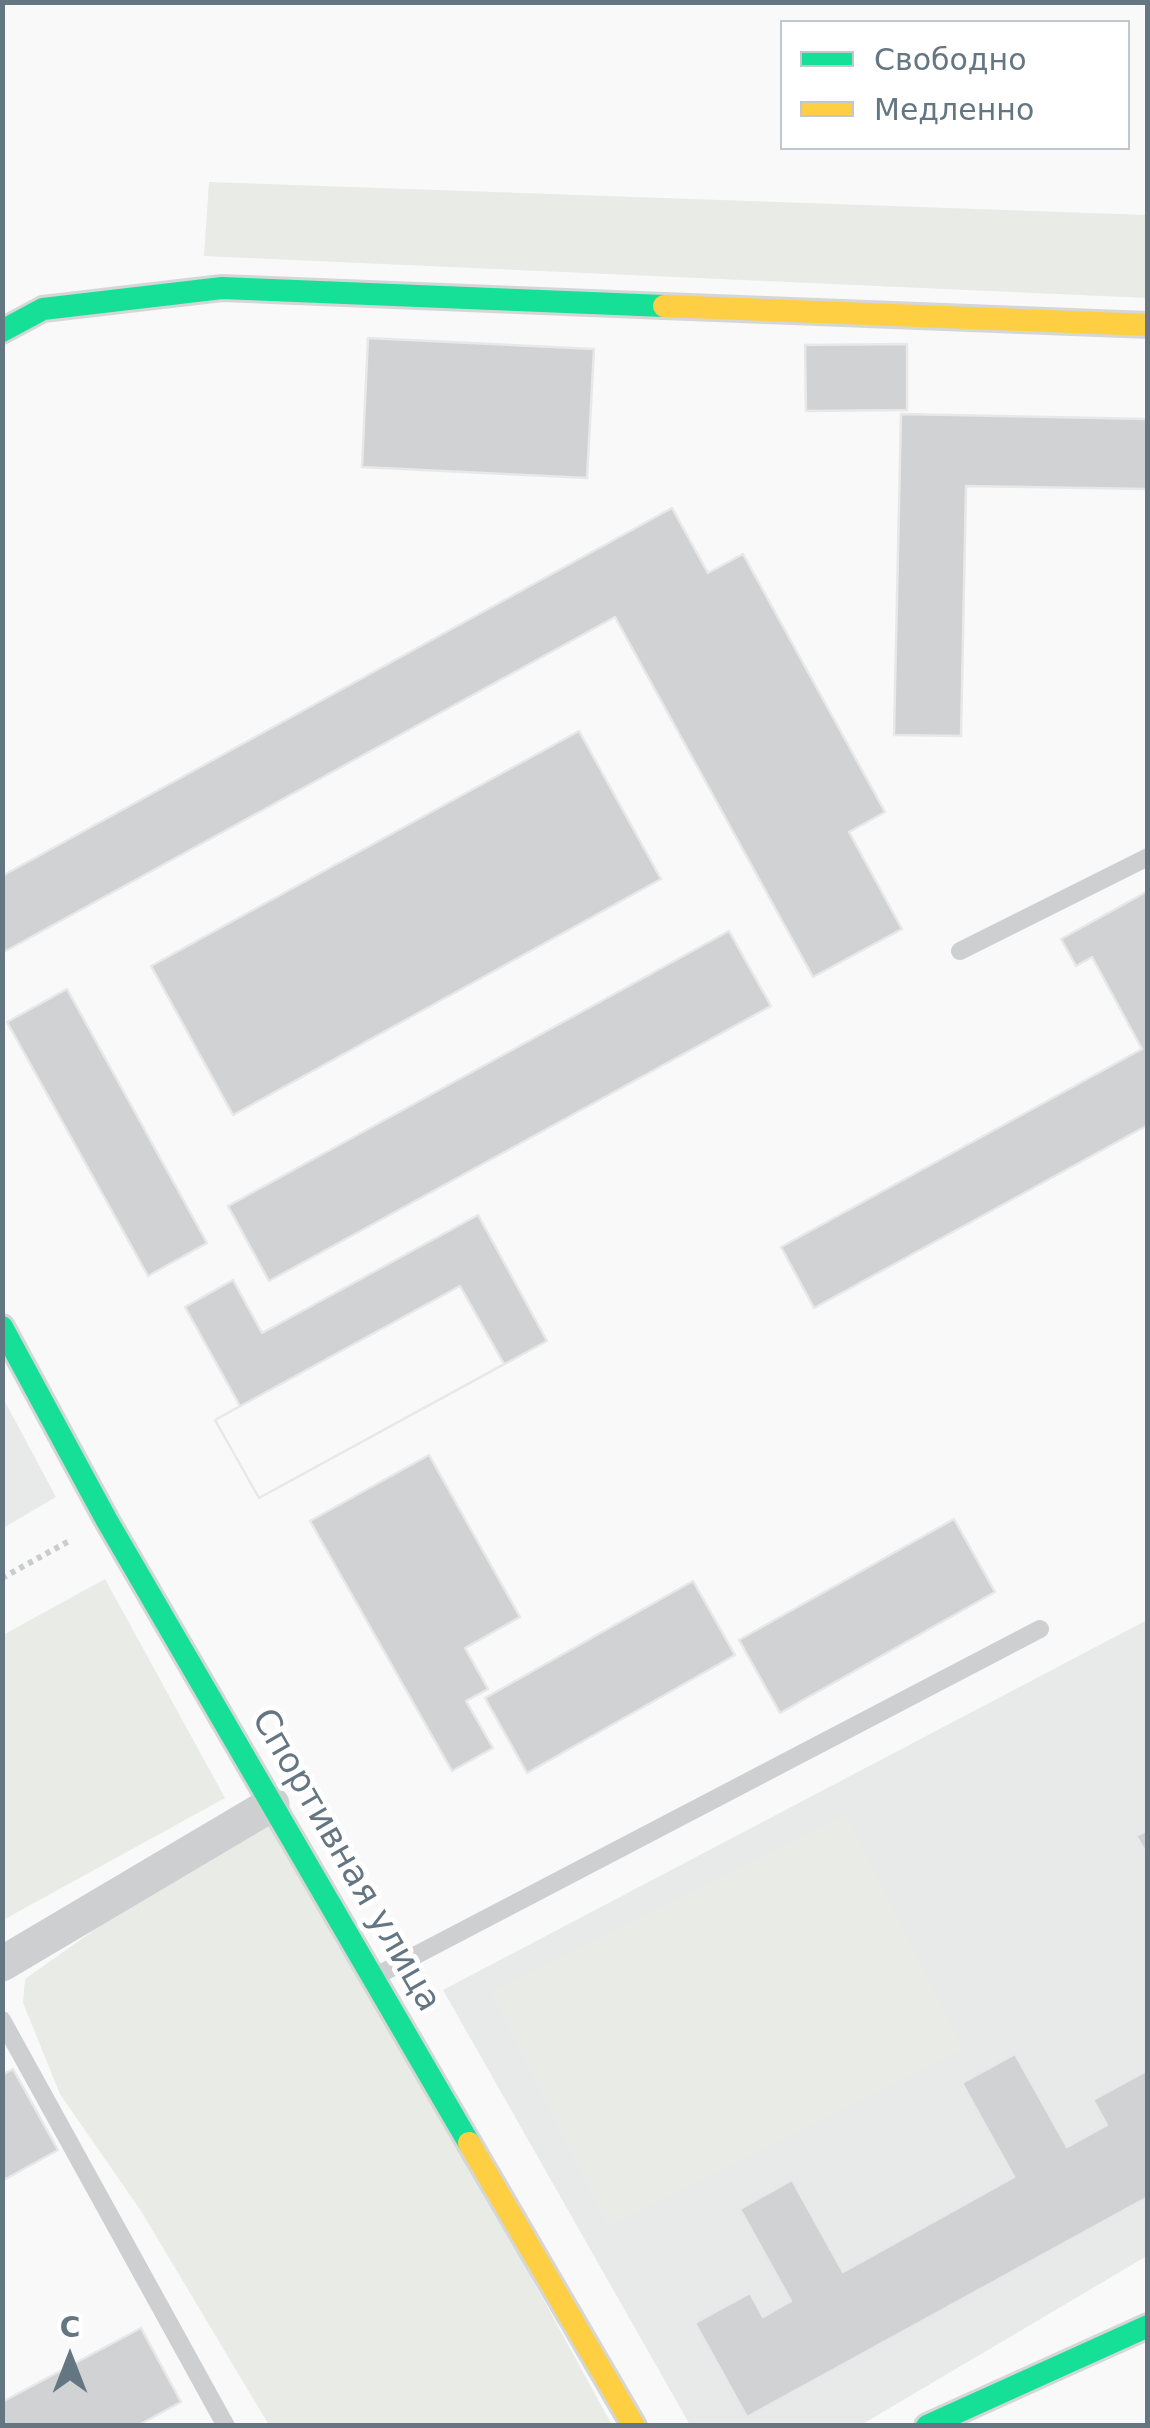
<!DOCTYPE html>
<html>
<head>
<meta charset="utf-8">
<style>
	body { margin:0 }
	#map { position:relative; width:1150px; height:2428px; overflow:hidden; background:#f9f9f9; font-family:"DejaVu Sans",sans-serif }
	canvas { display:block }
	.frame { position:absolute; inset:0; border:5px solid #657683; pointer-events:none }
	.legend { position:absolute; left:780px; top:20px; width:350px; height:130px; box-sizing:border-box; background:#fff; border:2px solid #c1c8cd; margin:0; padding:12px 18px; list-style:none; font-size:30px; color:#657683 }
	.legend li { display:flex; align-items:center; gap:20px; height:50px }
	.legend b { width:50px; border:2px solid #c1c8cd }
	.north { position:absolute; left:20px; top:2308px; width:100px; height:100px; -webkit-text-stroke:8px #fff; paint-order:stroke; rotate:0deg; font-size:28px; font-weight:700; line-height:40px; text-align:center; color:#657683 }
	.north::after { content:''; display:block; margin:auto; width:35px; height:45px; background:#657683; clip-path:polygon(50% 0,100% 100%,50% 72%,0 100%) }
</style>
</head>
<body>
<div id="map">
<canvas width="1150" height="2428"></canvas>
<div class="frame"></div>
<ul class="legend">
<li><b style="height:12px;background:#16e098"></b>Свободно</li>
<li><b style="height:12px;background:#ffcf43"></b>Медленно</li>
</ul>
<div class="north">С</div>
</div>
<script>
const context = document.querySelector('canvas').getContext('2d');
context.lineJoin = 'round';
function paint(path, color) {
  context.fillStyle = color;
  context.fill(path, 'evenodd');
}
function poly(rows) {
  const path = new Path2D();
  for (const r of rows) {
    path.moveTo(r[0], r[1]);
    for (let i = 2; i < r.length; i += 2) path.lineTo(r[i], r[i + 1]);
  }
  return path;
}
function strokePath(path, color, width, dash) {
  context.strokeStyle = color;
  context.lineWidth = width;
  context.lineCap = dash ? 'butt' : 'round';
  context.setLineDash(dash || []);
  context.stroke(path);
}
function label(font, color, halo, rows, align = 'center') {
  context.font = font + ' "DejaVu Sans",sans-serif';
  context.lineWidth = 10;
  context.setLineDash([]);
  context.textBaseline = 'middle';
  context.strokeStyle = halo;
  context.fillStyle = color;
  for (const [text, x, y, turn = 0] of rows) {
    context.save();
    context.translate(x, y);
    context.rotate((+turn || 0) * Math.PI / 180);
    context.textAlign = isNaN(turn) ? turn : align;
    if (halo) context.strokeText(text, 0, 0);
    context.fillText(text, 0, 0);
    context.restore();
  }
}
const built = poly([
	[3,1398,56,1497,3,1528,2,1528],
	[1147,1620,1147,2256,861,2425,690,2425,443,1990]
]);
const green = poly([
	[209,182,1147,215,1147,298,204,256],
	[105,1579,225,1798,3,1920,3,1635],
	[272,1804,612,2425,269,2425,141,2211,60,2094,23,2003,25,1979],
	[847,1815,964,2049,608,2225,491,1991]
]);
const building = poly([
	[368,338,594,349,587,478,362,467,368,338],
	[907,344,907,410,806,411,805,345,907,344],
	[901,414,1148,419,1148,489,966,486,961,736,894,735,901,414],
	[672,508,708,573,743,554,885,812,849,832,902,929,813,977,615,617,2,953,2,876,672,508],
	[579,731,661,879,233,1115,151,966,579,731],
	[1148,891,1148,1125,814,1308,781,1247,1142,1049,1092,957,1076,966,1061,939,1148,891],
	[729,931,771,1006,269,1281,228,1206,729,931],
	[67,989,207,1243,148,1276,7,1022,67,989],
	[478,1215,547,1341,259,1498,215,1420,240,1406,185,1307,233,1280,262,1333,478,1215],
	[460,1286,504,1364,259,1498,215,1420,460,1286],
	[429,1455,520,1617,465,1648,488,1689,466,1701,493,1748,452,1771,310,1521,429,1455],
	[954,1519,995,1592,780,1713,739,1640,954,1519],
	[693,1581,735,1655,527,1773,485,1698,693,1581],
	[1148,1830,1148,1856,1136,1836,1148,1830],
	[1015,2054,1067,2147,1107,2125,1093,2100,1148,2070,1148,2197,747,2417,695,2323,750,2293,763,2317,791,2301,740,2209,792,2180,843,2272,1014,2177,962,2083,1015,2054],
	[13,2069,58,2150,2,2181,2,2075,13,2069],
	[141,2328,181,2402,137,2426,2,2426,2,2402,141,2328]
]);
const path = poly([
	[2,1578,71,1540]
]);
const lane = poly([
	[960,951,1148,857],
	[376,1976,1040,1629],
	[2,2020,226,2426]
]);
const street = poly([
	[2,1964,272,1804]
]);
const fast = poly([
	[2,331,43,309,222,288,664,306],
	[2,1327,106,1519,469,2143],
	[927,2426,1148,2326]
]);
const slow = poly([
	[664,306,1148,325],
	[469,2143,634,2426]
]);
const streetNames = [
	["Спортивная улица",345,1861,60]
];
paint(built, '#e8e9e9');
paint(green, '#e8ebe6');
paint(building, '#d0d2d3');
strokePath(building, '#e8e8e8', 2.5);
strokePath(fast, '#d5d6d7', 28);
strokePath(slow, '#d5d6d7', 28);
strokePath(path, '#cbcccd', 6, [5, 5]);
strokePath(lane, '#cecfd0', 18);
strokePath(street, '#cecfd0', 35);
strokePath(fast, '#16e098', 22);
strokePath(slow, '#ffcf43', 22);
label('35px', '#657683', '#fff', streetNames);
</script>
</body>
</html>
